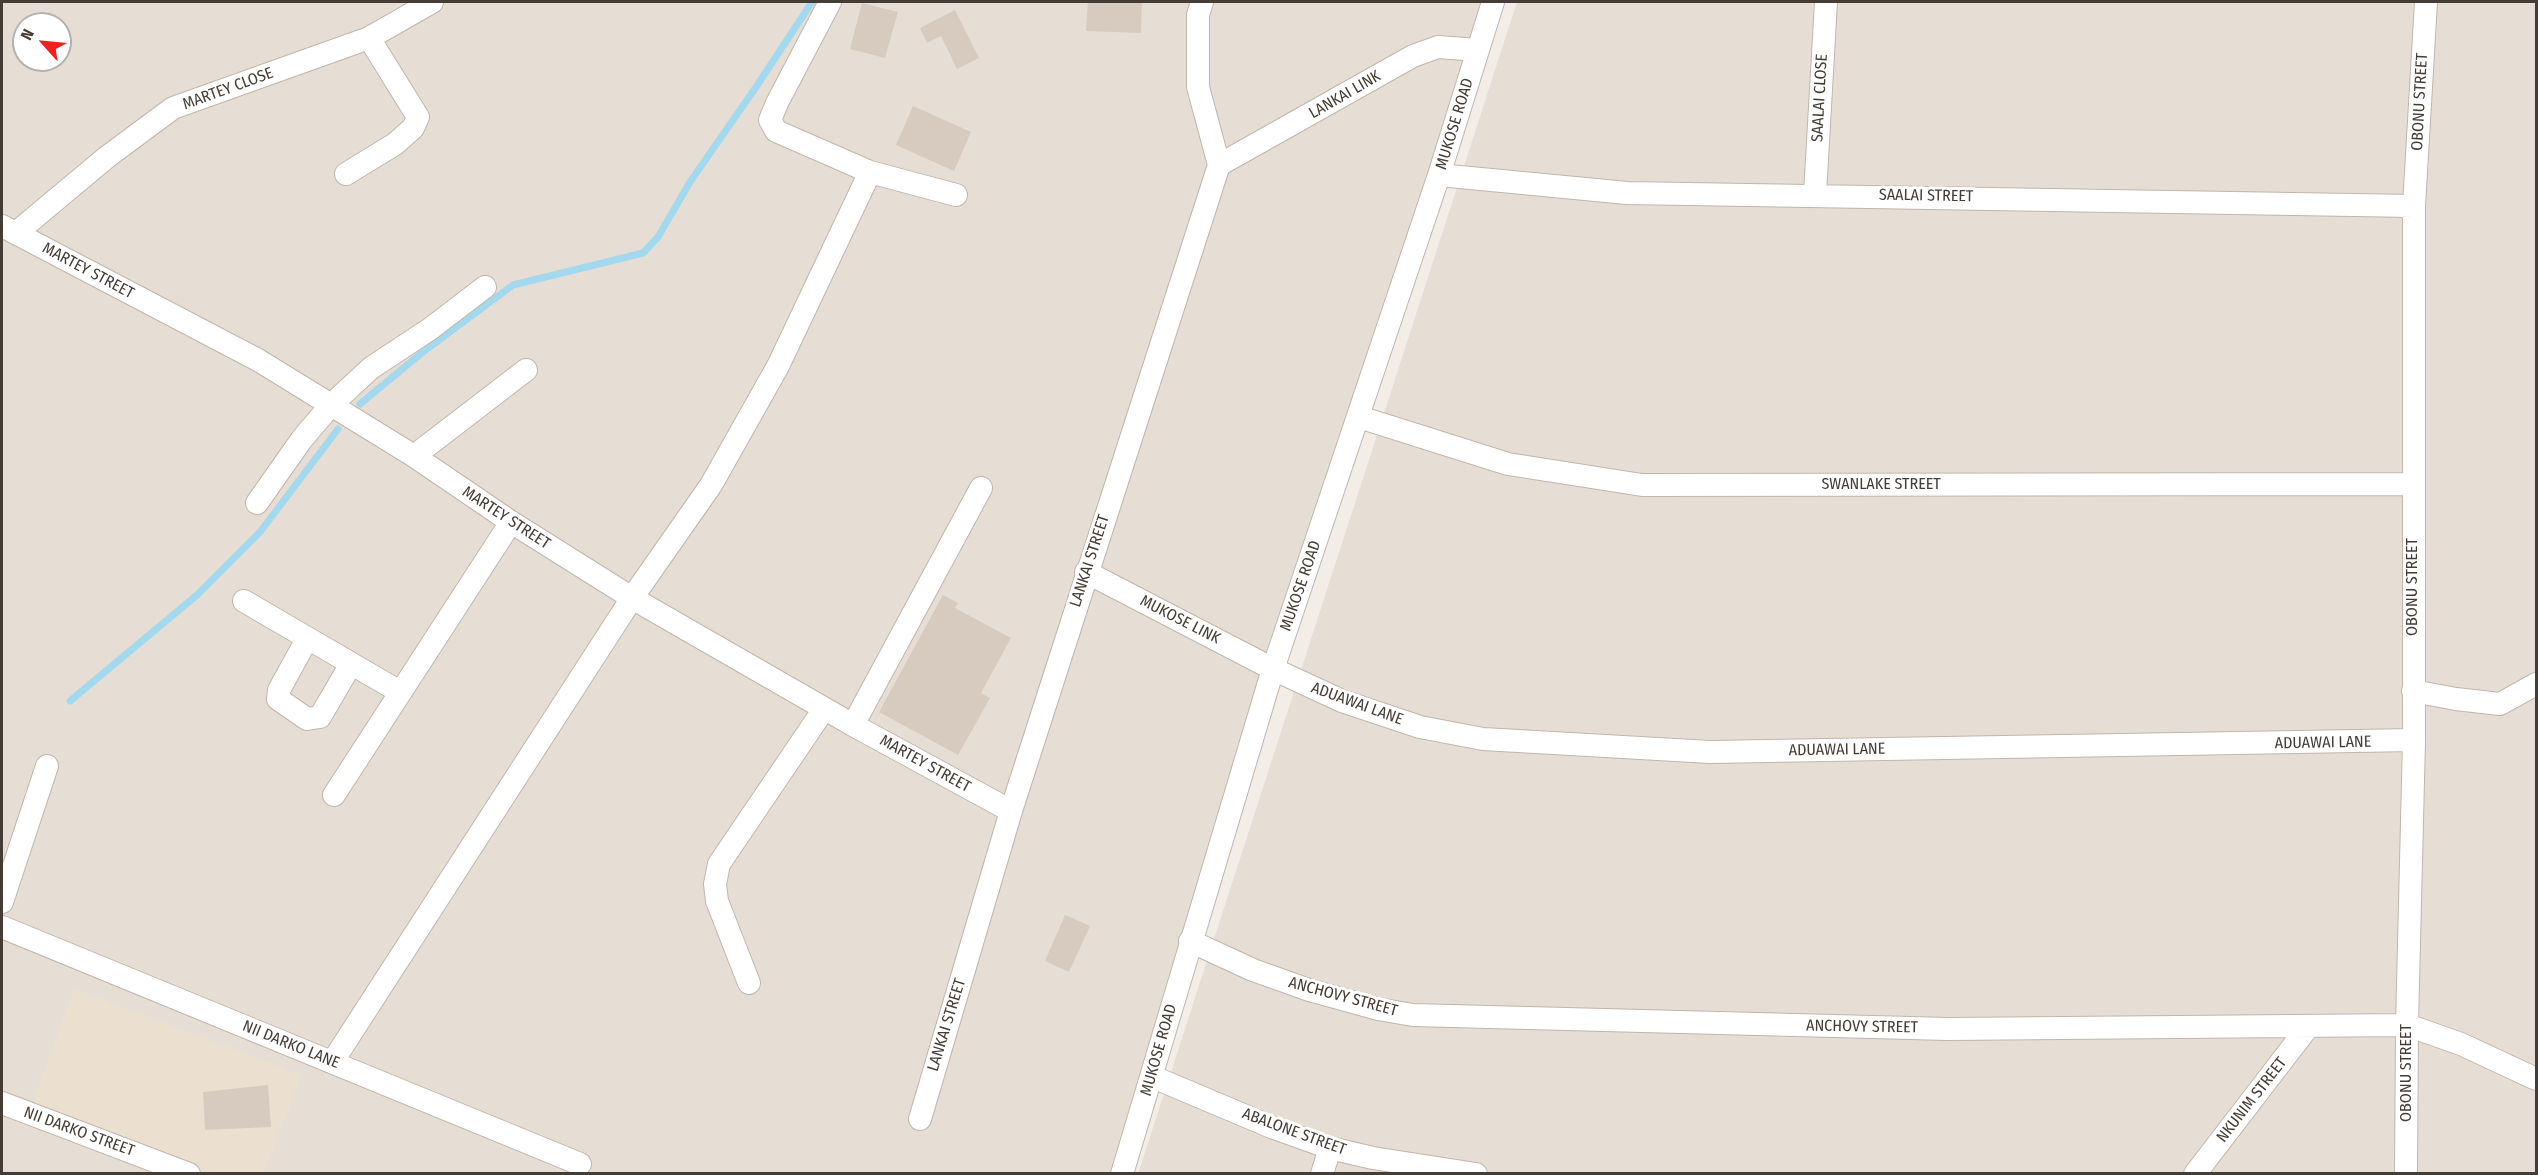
<!DOCTYPE html>
<html>
<head>
<meta charset="utf-8">
<style>
	body { margin:0 }
	#map { position:relative; width:2538px; height:1175px; overflow:hidden; background:#f2ede6; font-family:"Fira Sans Condensed",sans-serif }
	canvas { display:block }
	.frame { position:absolute; inset:0; border:3px solid #453d35; pointer-events:none }
	.north { position:absolute; left:12px; top:12px; width:60px; height:60px; box-sizing:border-box; background:#fff; border:2px solid #b5b1ae; border-radius:50%; rotate:297deg; font-size:16px; font-weight:700; line-height:24px; text-align:center; color:#453d35 }
	.north::after { content:''; display:block; margin:auto; width:21px; height:27px; background:#f3201c; clip-path:polygon(50% 0,100% 100%,50% 72%,0 100%) }
</style>
</head>
<body>
<div id="map">
<canvas width="2538" height="1175"></canvas>
<div class="frame"></div>
<div class="north">N</div>
</div>
<script>
const context = document.querySelector('canvas').getContext('2d');
context.lineJoin = 'round';
function paint(path, color) {
  context.fillStyle = color;
  context.fill(path, 'evenodd');
}
function poly(rows) {
  const path = new Path2D();
  for (const r of rows) {
    path.moveTo(r[0], r[1]);
    for (let i = 2; i < r.length; i += 2) path.lineTo(r[i], r[i + 1]);
  }
  return path;
}
function strokePath(path, color, width, dash) {
  context.strokeStyle = color;
  context.lineWidth = width;
  context.lineCap = dash ? 'butt' : 'round';
  context.setLineDash(dash || []);
  context.stroke(path);
}
function label(font, color, halo, rows, align = 'center') {
  context.font = font + ' "Fira Sans Condensed",sans-serif';
  context.lineWidth = 6;
  context.setLineDash([]);
  context.textBaseline = 'middle';
  context.strokeStyle = halo;
  context.fillStyle = color;
  for (const [text, x, y, turn = 0] of rows) {
    context.save();
    context.translate(x, y);
    context.rotate((+turn || 0) * Math.PI / 180);
    context.textAlign = isNaN(turn) ? turn : align;
    if (halo) context.strokeText(text, 0, 0);
    context.fillText(text, 0, 0);
    context.restore();
  }
}
const residential = poly([
	[2,2,1485,2,1112,1173,2,1174],
	[24,24,60,24,60,60,24,60],
	[1517,2,2536,2,2536,1173,1138,1174]
]);
const education = poly([
	[74,989,302,1075,263,1173,215,1173,32,1105]
]);
const stream = poly([
	[360,404,423,352,513,285,643,253,658,237,690,182,756,87,812,2],
	[70,701,197,595,260,532,338,429]
]);
const building = poly([
	[1088,2,1142,2,1141,33,1086,31],
	[862,3,898,12,885,58,850,49],
	[955,10,979,58,957,69,941,36,927,43,920,28],
	[913,106,971,132,954,171,896,145],
	[943,595,958,603,955,608,1011,638,981,693,990,698,958,755,879,712],
	[1065,915,1090,926,1069,972,1045,961],
	[268,1085,271,1127,205,1130,203,1092]
]);
const minor = poly([
	[830,2,777,103,770,120,776,131,870,172,956,195],
	[1219,165,1413,56,1438,47,1478,50],
	[346,174,395,144,413,128,418,117,369,38],
	[1439,175,1627,193,2414,206],
	[1815,194,1826,2],
	[2,226,258,360,414,456,511,522,632,598,853,725,1011,811],
	[16,233,107,157,173,108,369,38,432,2],
	[1359,417,1508,464,1642,485,2412,484],
	[414,456,526,370],
	[257,503,302,439,331,405,371,368,430,329,485,287],
	[1086,572,1273,669,1342,701,1420,727,1483,739,1710,752,2414,740],
	[244,601,400,692],
	[307,639,279,690,278,699,307,719,320,717,351,664],
	[2413,691,2456,699,2500,704,2536,684],
	[853,725,981,488],
	[334,795,511,522],
	[2,902,47,766],
	[2,927,580,1164],
	[1190,941,1253,970,1309,990,1378,1009,1413,1015,1948,1029,2407,1025,2461,1044,2536,1079],
	[749,983,717,901,715,884,719,864,824,709],
	[333,1061,632,598,711,485,778,366,870,172],
	[1153,1077,1274,1128,1330,1148,1373,1158,1476,1174],
	[2,1103,189,1174],
	[920,1119,1011,811,1219,165,1198,87,1198,15,1202,2],
	[1122,1174,1273,669,1439,175,1493,2],
	[1322,1174,1330,1148],
	[2195,1174,2308,1027],
	[2406,1174,2407,1025,2414,740,2414,206,2426,2]
]);
const streetNames = [
	["MARTEY CLOSE",228,89,-20],
	["LANKAI LINK",1345,95,-30],
	["SAALAI CLOSE",1820,98,-87],
	["OBONU STREET",2420,102,-87],
	["MUKOSE ROAD",1455,124,-73],
	["SAALAI STREET",1926,196,1],
	["MARTEY STREET",88,271,28],
	["SWANLAKE STREET",1881,485],
	["MARTEY STREET",506,518,33],
	["LANKAI STREET",1090,561,-72],
	["MUKOSE ROAD",1301,586,-71],
	["OBONU STREET",2413,587,-90],
	["MUKOSE LINK",1180,620,27],
	["ADUAWAI LANE",1357,704,20],
	["ADUAWAI LANE",2323,743,-1],
	["ADUAWAI LANE",1837,750,-1],
	["MARTEY STREET",925,764,29],
	["ANCHOVY STREET",1343,997,15],
	["LANKAI STREET",947,1025,-73],
	["ANCHOVY STREET",1862,1027,1],
	["NII DARKO LANE",291,1045,22],
	["MUKOSE ROAD",1159,1050,-74],
	["OBONU STREET",2407,1073,-90],
	["NKUNIM STREET",2252,1100,-52],
	["NII DARKO STREET",79,1132,20],
	["ABALONE STREET",1294,1132,20]
];
paint(residential, '#e6ded4');
paint(education, '#ebe0d0');
strokePath(stream, '#a3d9ee', 7);
paint(building, '#d7cabf');
strokePath(minor, '#c0b6ac', 24);
strokePath(minor, '#fff', 22);
label('16px', '#453d35', '#fff', streetNames);
</script>
</body>
</html>
